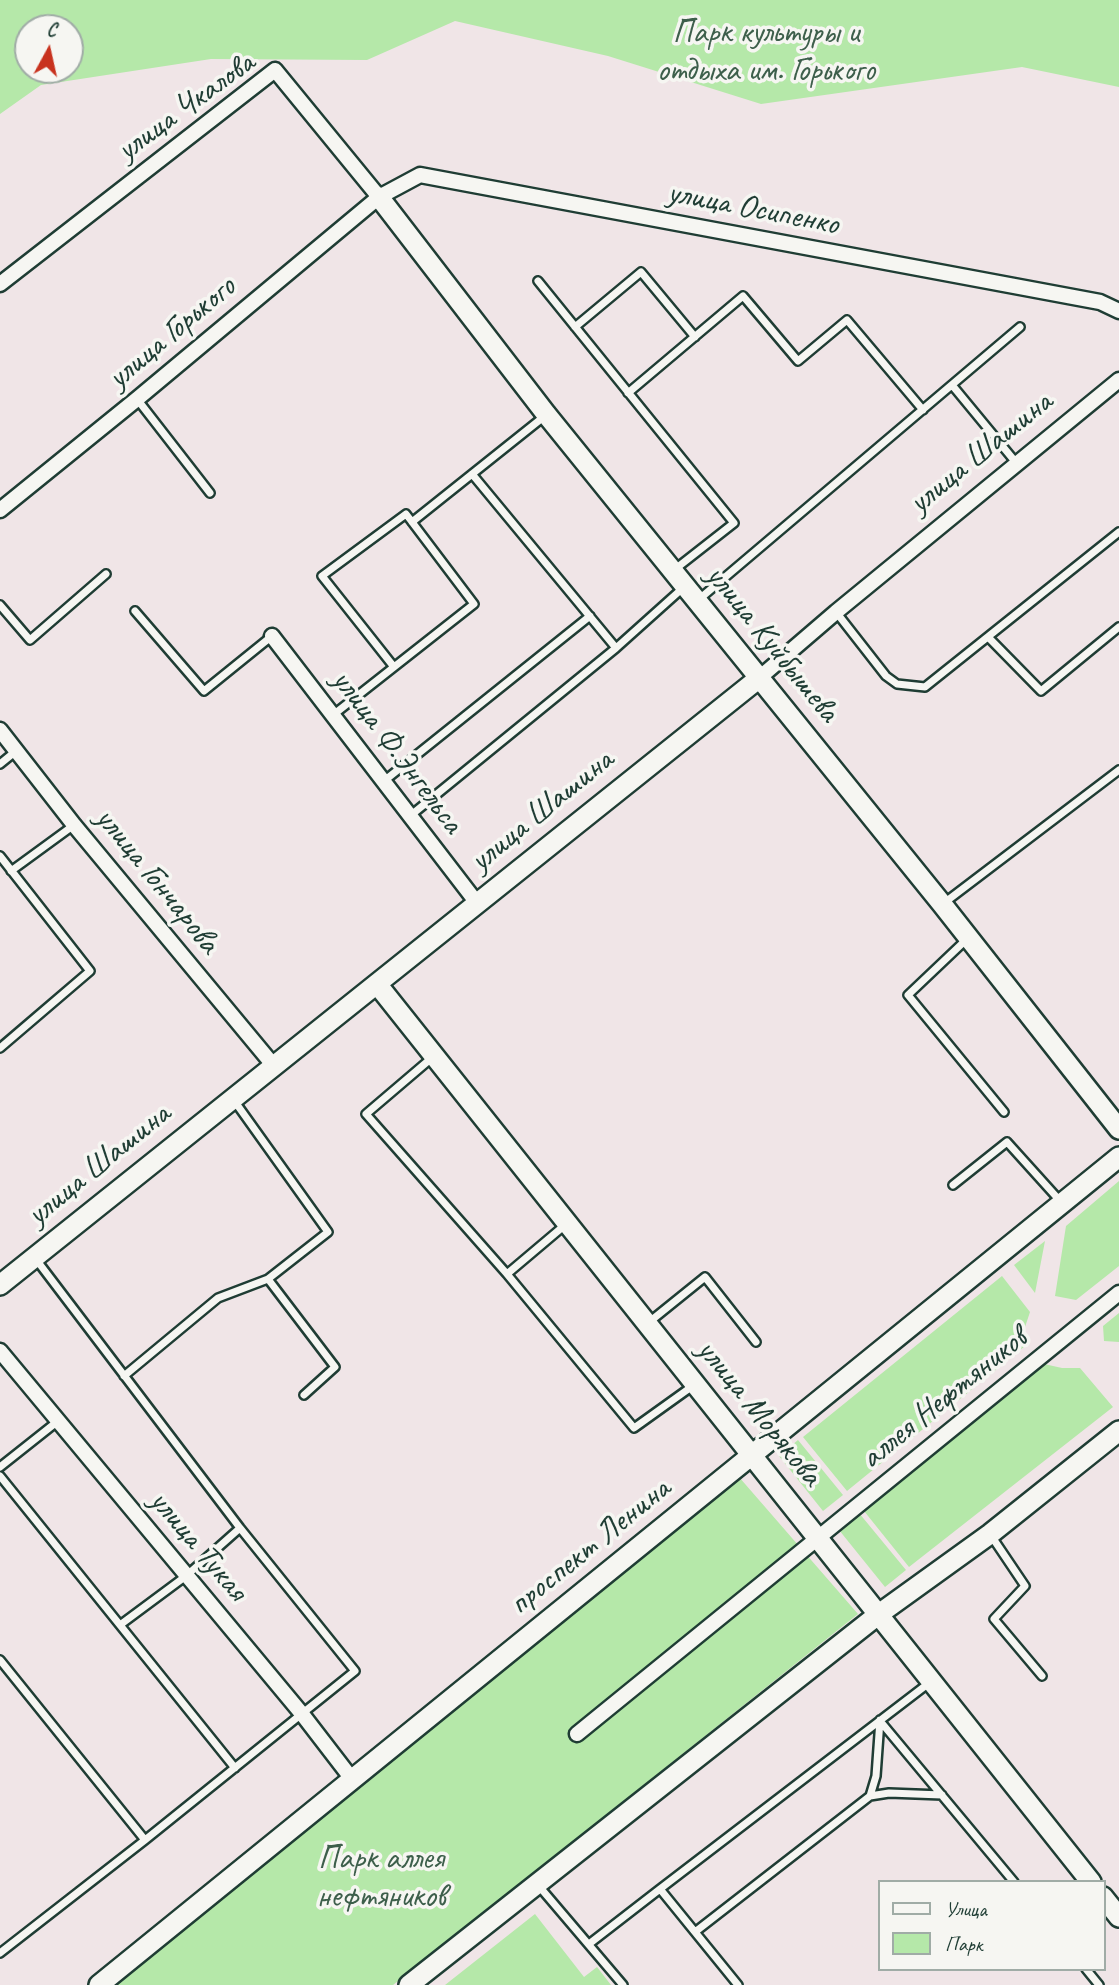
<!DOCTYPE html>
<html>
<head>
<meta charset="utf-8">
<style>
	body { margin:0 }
	#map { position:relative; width:1119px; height:1985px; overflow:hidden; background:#f0e5e7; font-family:Caveat,sans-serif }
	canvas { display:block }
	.legend { position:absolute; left:878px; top:1880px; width:228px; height:91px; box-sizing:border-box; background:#f6f6f2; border:2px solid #a0aca6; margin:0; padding:9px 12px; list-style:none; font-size:21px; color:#1f3d34 }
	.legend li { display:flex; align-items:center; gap:14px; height:35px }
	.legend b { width:35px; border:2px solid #a0aca6 }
	.north { position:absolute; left:14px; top:14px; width:70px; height:70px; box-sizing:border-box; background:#f6f6f2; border:2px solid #a0aca6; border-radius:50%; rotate:8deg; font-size:19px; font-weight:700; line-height:28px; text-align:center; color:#1f3d34 }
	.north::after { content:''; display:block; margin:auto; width:24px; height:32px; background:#c8321e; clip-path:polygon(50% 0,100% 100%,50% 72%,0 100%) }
</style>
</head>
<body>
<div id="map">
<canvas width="1119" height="1985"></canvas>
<ul class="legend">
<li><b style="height:9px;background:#f6f6f2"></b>Улица</li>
<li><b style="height:19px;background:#b5e8a9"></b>Парк</li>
</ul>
<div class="north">С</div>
</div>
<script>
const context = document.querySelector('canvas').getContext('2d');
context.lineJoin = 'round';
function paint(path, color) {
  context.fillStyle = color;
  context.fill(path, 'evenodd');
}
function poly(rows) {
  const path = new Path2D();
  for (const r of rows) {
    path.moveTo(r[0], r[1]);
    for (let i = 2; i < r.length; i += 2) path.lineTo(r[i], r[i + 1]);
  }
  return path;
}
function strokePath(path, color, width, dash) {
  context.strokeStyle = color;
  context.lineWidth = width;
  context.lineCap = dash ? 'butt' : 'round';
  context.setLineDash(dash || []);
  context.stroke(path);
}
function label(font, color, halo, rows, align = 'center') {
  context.font = font + ' Caveat,sans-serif';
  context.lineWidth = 7;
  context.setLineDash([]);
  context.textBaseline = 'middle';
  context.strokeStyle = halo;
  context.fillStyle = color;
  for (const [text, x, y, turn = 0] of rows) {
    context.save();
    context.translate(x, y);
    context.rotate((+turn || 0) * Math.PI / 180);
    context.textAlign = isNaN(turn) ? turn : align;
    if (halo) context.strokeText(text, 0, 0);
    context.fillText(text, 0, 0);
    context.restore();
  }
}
const green = poly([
	[0,0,1119,0,1119,87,1022,67,761,104,608,56,455,21,367,60,211,59,41,85,0,114],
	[28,28,70,28,70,70,28,70],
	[1119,1181,1119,1266,1076,1300,1055,1296,1066,1226],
	[1045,1241,1035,1293,1014,1265],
	[1002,1276,1030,1312,1025,1327,1025,1346,847,1491,803,1437],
	[1119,1313,1119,1342,1104,1341,1103,1326],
	[1044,1364,1062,1368,1080,1368,1113,1407,909,1567,864,1511],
	[798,1440,843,1495,823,1511,779,1456],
	[739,1477,858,1614,393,1985,104,1985],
	[859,1513,906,1570,885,1587,839,1530],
	[535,1914,584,1977,597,1967,611,1985,445,1985]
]);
const lane = poly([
	[538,281,734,523,674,570],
	[575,327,641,272,695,337],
	[952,385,1018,465],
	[628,393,743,296,798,361,847,320,923,410],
	[137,399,210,493],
	[472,474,616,648,684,587],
	[412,522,546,415],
	[697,601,1020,327],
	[0,605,30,640,106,574],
	[135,611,204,691,272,636],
	[836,612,886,676,897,684,925,687,1119,532],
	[989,638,1041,691,1119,627],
	[333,715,394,667,322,576,406,514,474,604,394,667],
	[0,764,16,751],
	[384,781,590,616],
	[410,816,616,648],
	[0,856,90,971,0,1048],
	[11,871,74,825],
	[944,903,1119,770],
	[968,938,908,995,1004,1112],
	[434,1056,366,1114,507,1274,634,1428,694,1385],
	[233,1099,328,1232,268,1279],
	[953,1185,1007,1142,1062,1203],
	[507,1274,565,1225],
	[648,1323,705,1277,756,1342],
	[124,1376,218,1298,268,1279,335,1367,304,1395],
	[0,1467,58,1421],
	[0,1476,235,1768],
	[990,1534,1025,1586,994,1619,1042,1676],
	[120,1625,186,1576,240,1528],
	[0,1660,145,1840],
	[880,1721,1014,1882],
	[870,1796,889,1793,942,1795],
	[538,1885,623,1985],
	[660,1889,929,1683],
	[695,1932,870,1796,876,1776,880,1720],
	[589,1944,660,1889,738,1985],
	[0,1953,145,1840,355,1671,240,1528,35,1258],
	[1086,1969,1099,1985]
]);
const street = poly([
	[0,284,275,70,379,197],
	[0,510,137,399,379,197,420,175,1100,302,1119,311],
	[272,636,477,903],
	[758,679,836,612,1119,380],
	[0,730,74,825,274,1066],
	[0,1351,302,1714,352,1779],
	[577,1734,1119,1293]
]);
const secondary = poly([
	[379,197,546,414,942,904,1119,1129],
	[377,984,1091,1882],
	[0,1285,758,679],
	[1103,1897,1119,1917],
	[99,1985,1119,1157],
	[409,1985,879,1614,990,1534,1119,1431]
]);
const parkNames = [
	["Парк культуры и",766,33],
	["отдыха им. Горького",766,71],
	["Парк аллея",381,1859],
	["нефтяников",381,1897]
];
const streetNames = [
	["улица Чкалова",186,107,-36],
	["улица Осипенко",753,209,11],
	["улица Горького",172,333,-40],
	["улица Шашина",981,453,-39],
	["улица Куйбышева",772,644,51],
	["улица Ф.Энгельса",397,752,53],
	["улица Шашина",542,811,-39],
	["улица Гончарова",157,881,51],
	["улица Шашина",99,1165,-39],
	["аллея Нефтяников",944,1399,-39],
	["улица Морякова",759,1413,51],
	["улица Тукая",198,1546,50],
	["проспект Ленина",590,1547,-39]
];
paint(green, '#b5e8a9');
strokePath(lane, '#1f3d34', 12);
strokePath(street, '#1f3d34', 19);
strokePath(secondary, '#1f3d34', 24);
strokePath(lane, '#f6f6f2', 7);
strokePath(street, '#f6f6f2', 14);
strokePath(secondary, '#f6f6f2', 19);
label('33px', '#3d5f4b', '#f6f6f2', parkNames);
label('33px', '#1f3d34', '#f6f6f2', streetNames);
</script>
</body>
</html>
